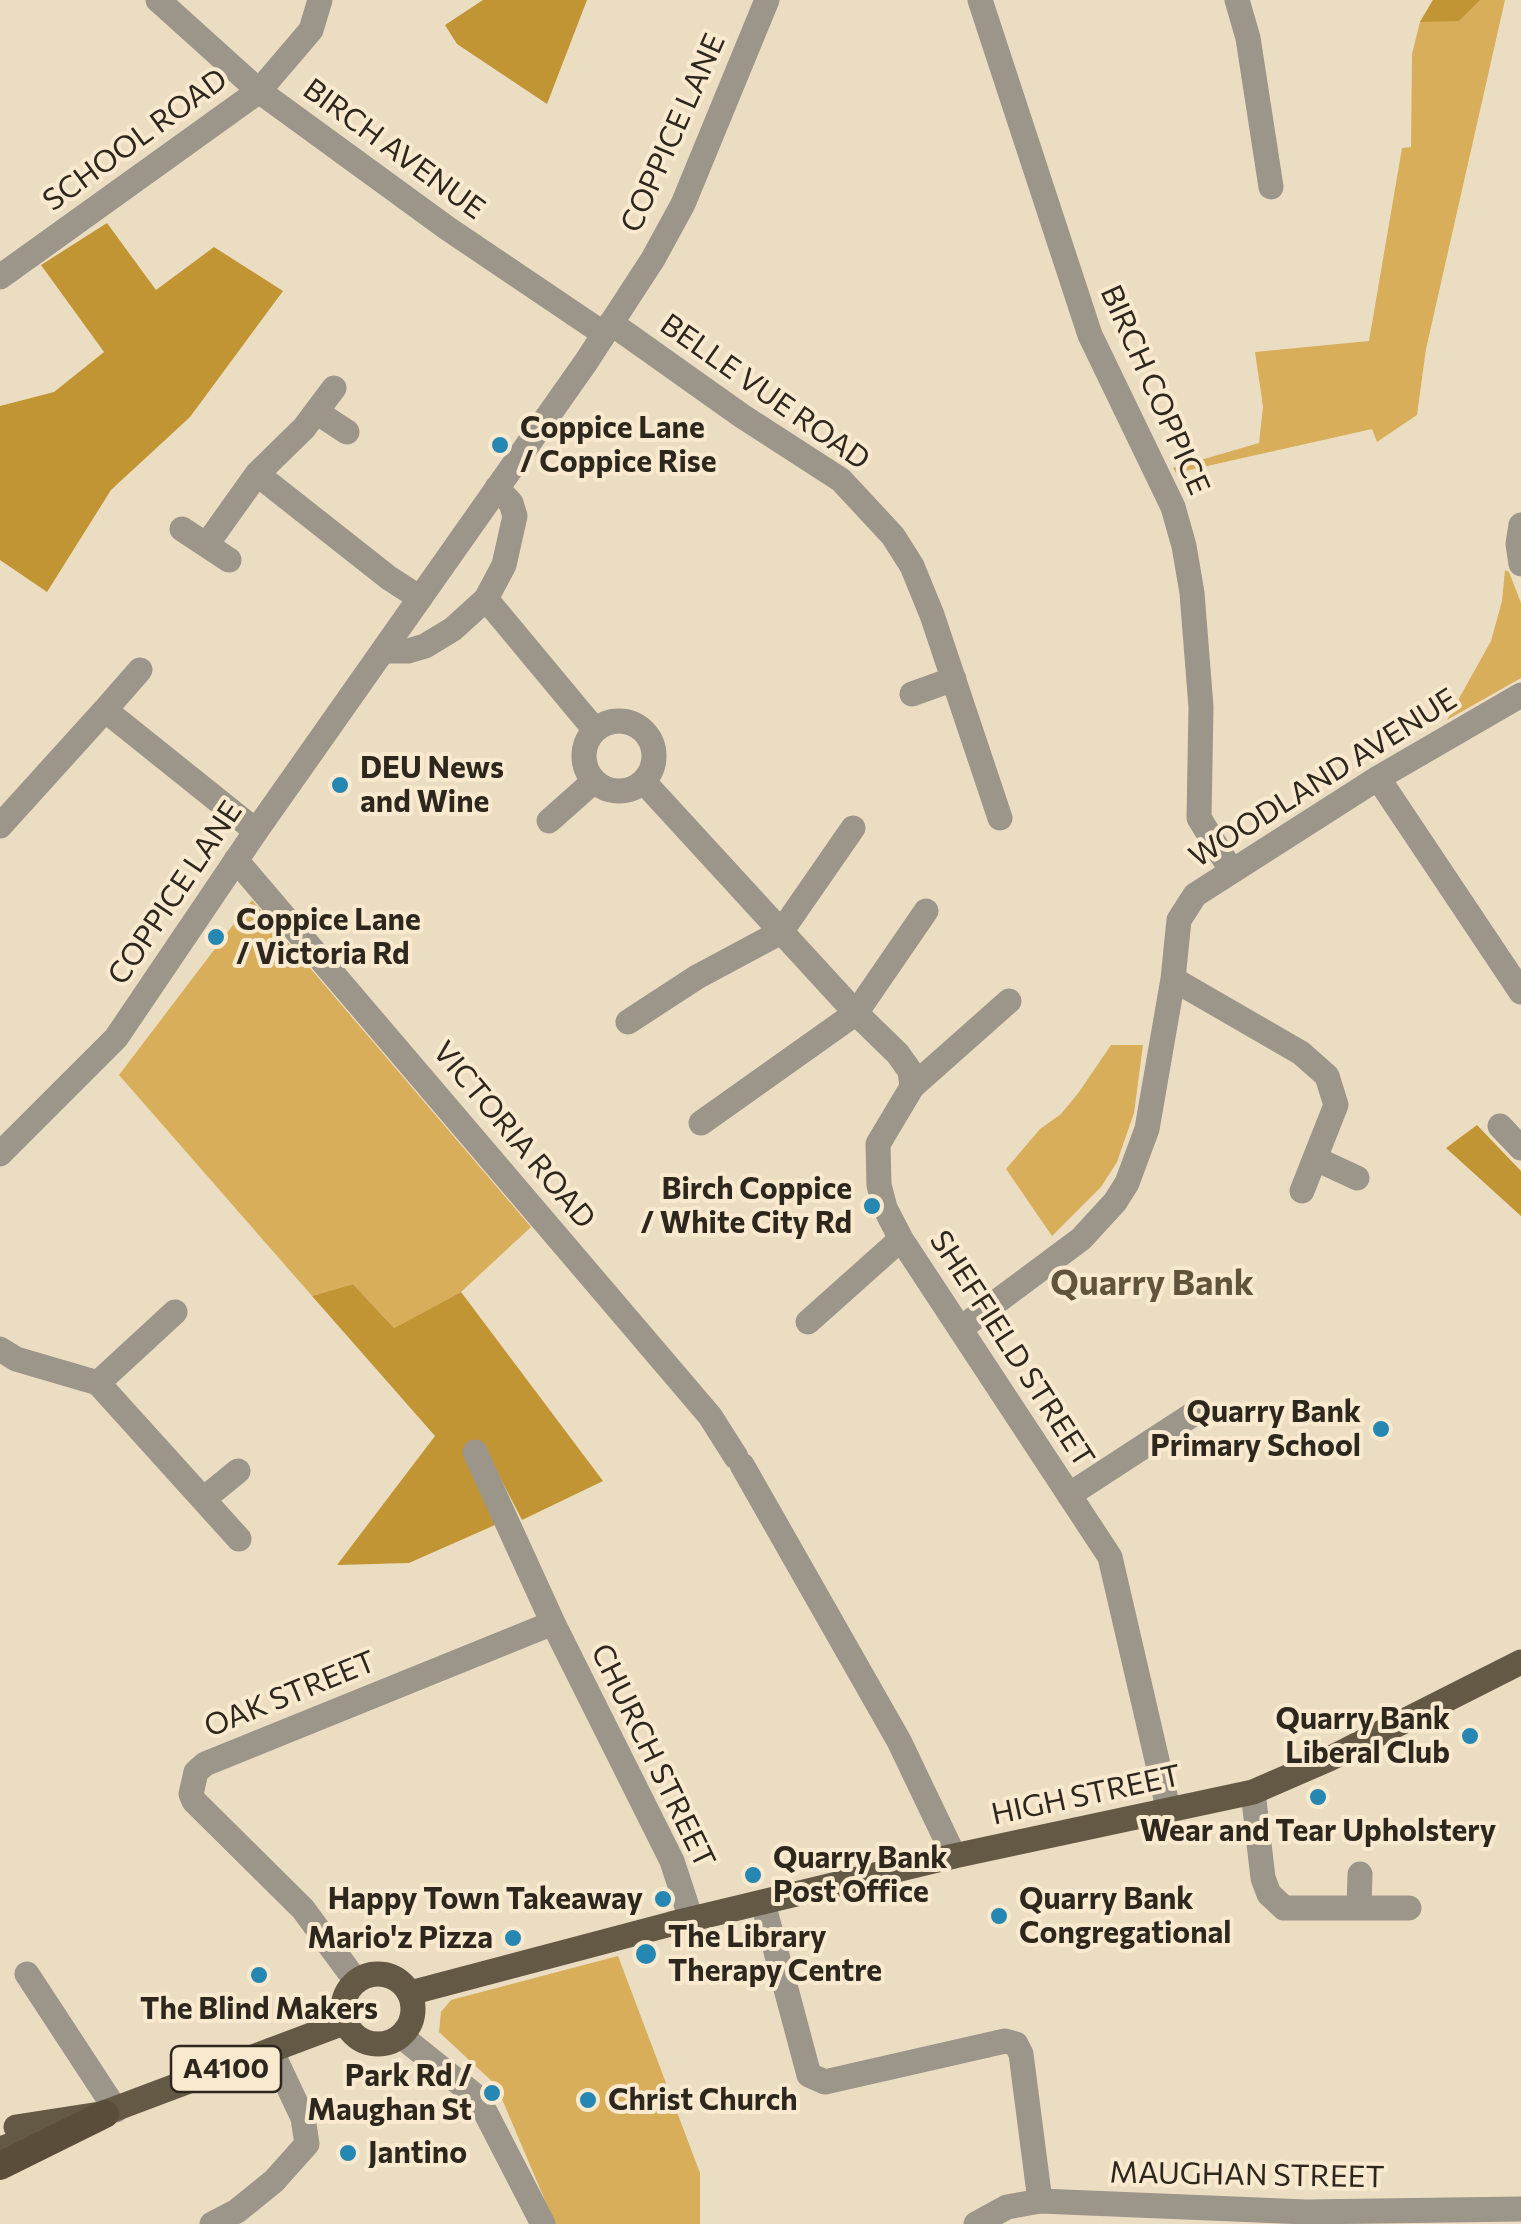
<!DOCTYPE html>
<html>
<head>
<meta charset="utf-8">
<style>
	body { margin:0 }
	canvas { display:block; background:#ebddc2 }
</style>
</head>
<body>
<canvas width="1521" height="2224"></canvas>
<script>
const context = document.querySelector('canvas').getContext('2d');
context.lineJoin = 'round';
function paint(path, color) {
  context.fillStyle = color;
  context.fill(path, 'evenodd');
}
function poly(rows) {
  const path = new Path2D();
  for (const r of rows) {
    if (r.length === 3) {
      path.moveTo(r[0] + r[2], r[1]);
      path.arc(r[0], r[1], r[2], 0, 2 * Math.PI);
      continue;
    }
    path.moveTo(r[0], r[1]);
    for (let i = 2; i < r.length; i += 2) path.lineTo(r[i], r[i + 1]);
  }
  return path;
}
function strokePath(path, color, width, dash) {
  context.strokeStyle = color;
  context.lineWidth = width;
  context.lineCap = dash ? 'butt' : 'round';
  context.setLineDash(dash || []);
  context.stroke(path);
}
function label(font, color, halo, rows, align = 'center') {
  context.font = font + ' Commissioner,sans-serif';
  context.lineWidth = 8;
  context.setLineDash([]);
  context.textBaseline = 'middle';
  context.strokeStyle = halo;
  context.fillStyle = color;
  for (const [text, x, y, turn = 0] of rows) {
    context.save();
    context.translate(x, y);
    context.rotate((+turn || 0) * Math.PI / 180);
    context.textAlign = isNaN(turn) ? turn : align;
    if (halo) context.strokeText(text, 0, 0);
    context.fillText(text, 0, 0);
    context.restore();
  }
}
const green = poly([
	[1433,0,1505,0,1426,349,1417,415,1377,442,1372,429,1176,473,1173,468,1259,443,1263,407,1255,352,1369,341,1402,148,1411,147,1412,54,1420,22],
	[1505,570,1509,572,1521,603,1521,678,1447,720,1491,641,1502,601],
	[252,900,531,1227,461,1292,394,1328,353,1284,312,1296,119,1075],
	[1111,1045,1143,1045,1134,1113,1117,1162,1101,1187,1052,1236,1006,1169,1040,1129,1061,1114,1079,1092],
	[618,1956,700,2173,700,2224,555,2224,496,2085,439,2032,441,2012,451,2000]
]);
const forest = poly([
	[483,0,587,0,547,104,457,44,445,25],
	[1433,0,1480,0,1459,21,1420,22],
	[107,223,156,290,214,247,283,291,190,417,111,490,47,592,0,560,0,406,54,392,104,352,41,265],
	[1477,1125,1521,1171,1521,1216,1446,1148],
	[353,1284,394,1328,461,1292,603,1481,522,1520,488,1454,495,1525,409,1563,337,1565,435,1436,312,1296]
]);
const minor = poly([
	[158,0,259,91,447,228,604,334],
	[980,0,1090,335,1173,507,1184,546,1192,593,1201,707,1199,818,1231,870],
	[1237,0,1248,38,1271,187],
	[0,277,259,91,311,30,320,0],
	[611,323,742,416,841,480,893,536,912,566,932,615,1000,818],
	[318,413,347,432],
	[257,474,389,578,420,598],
	[1521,525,1518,544,1521,564],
	[182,529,229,560],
	[207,544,257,474,304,428,334,388],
	[486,599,595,730],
	[383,651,408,651,425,646,453,629,486,599,504,565,515,516,511,503,497,488],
	[912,694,954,679],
	[105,710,140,670],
	[619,756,35],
	[1378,778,1521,992],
	[644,782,856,1013,898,1054,910,1071,912,1087],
	[549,821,594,781],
	[0,826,105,710,256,831],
	[236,860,710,1416,736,1457],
	[1173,979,1301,1053,1327,1076,1336,1105,1302,1191],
	[1009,1001,912,1087,878,1144,879,1185,885,1208,901,1239,1110,1557,1169,1812],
	[628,1022,697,977,781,932,853,828],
	[701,1123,856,1013,926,911],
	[1500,1126,1521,1148],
	[1316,1159,1357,1178],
	[808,1322,901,1239],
	[960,1329,1081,1239,1115,1202,1127,1183,1147,1129,1173,979,1179,920,1195,895,1378,778,1521,695],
	[0,1349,16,1359,98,1383,239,1539],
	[98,1383,175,1312],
	[475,1452,553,1623,672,1861,691,1919],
	[742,1465,899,1741,954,1856],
	[1069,1495,1198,1411],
	[205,1498,238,1471],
	[1253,1792,1263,1878,1269,1894,1284,1908,1409,1908],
	[763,1903,809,2075,825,2082,1005,2041,1016,2044,1021,2054,1040,2201],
	[1359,1908,1360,1874],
	[27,1974,116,2110],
	[356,1981,303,1909,194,1801,191,1794,196,1772,205,1764,553,1623],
	[212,2224,237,2211,274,2181,307,2144,303,2118,271,2050],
	[976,2224,1007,2207,1040,2201,1306,2212,1521,2209]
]);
const tertiary = poly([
	[0,1154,116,1038,256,831,586,362,653,259,683,204,767,0],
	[401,2036,478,2098,543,2224]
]);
const primary = poly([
	[378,2009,35],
	[410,1993,671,1924,954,1856,1253,1792,1329,1759,1521,1662],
	[88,2119,346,2022],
	[16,2127,100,2114],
	[0,2149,41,2135]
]);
const trunk = poly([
	[0,2166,105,2114]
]);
const markers = [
	[500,445,10,"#2687b2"],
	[340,785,10,"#2687b2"],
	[216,937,10,"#2687b2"],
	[872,1206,10,"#2687b2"],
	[1381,1429,10,"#2687b2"],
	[1470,1736,10,"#2687b2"],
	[1318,1797,10,"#2687b2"],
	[753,1875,10,"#2687b2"],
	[663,1899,10,"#2687b2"],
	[999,1916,10,"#2687b2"],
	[513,1938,10,"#2687b2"],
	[646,1954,12,"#2687b2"],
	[259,1975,10,"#2687b2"],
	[492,2093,10,"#2687b2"],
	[588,2100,10,"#2687b2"],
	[348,2153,10,"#2687b2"]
];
const shields = [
	[226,2069,110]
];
const shieldNames = [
	["A4100",226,2069]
];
const streetNames = [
	["COPPICE LANE",673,133,-66],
	["SCHOOL ROAD",135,140,-36],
	["BIRCH AVENUE",394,149,36],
	["BIRCH COPPICE",1155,390,66],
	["BELLE VUE ROAD",765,392,35],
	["WOODLAND AVENUE",1323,778,-32],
	["COPPICE LANE",175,893,-56],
	["VICTORIA ROAD",514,1135,50],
	["SHEFFIELD STREET",1012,1349,57],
	["OAK STREET",290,1694,-22],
	["CHURCH STREET",653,1756,64],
	["HIGH STREET",1086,1795,-12],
	["MAUGHAN STREET",1247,2175,1]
];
const poiNames = [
	["Coppice Lane",520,428],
	["/ Coppice Rise",520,462],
	["DEU News",360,768],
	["and Wine",360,802],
	["Coppice Lane",236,920],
	["/ Victoria Rd",236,954],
	["Birch Coppice",852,1189,"right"],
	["/ White City Rd",852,1223,"right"],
	["Quarry Bank",1361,1412,"right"],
	["Primary School",1361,1446,"right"],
	["Quarry Bank",1450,1719,"right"],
	["Liberal Club",1450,1753,"right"],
	["Wear and Tear Upholstery",1318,1831,"center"],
	["Quarry Bank",773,1858],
	["Post Office",773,1892],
	["Happy Town Takeaway",643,1899,"right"],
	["Quarry Bank",1019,1899],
	["Congregational",1019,1933],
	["The Library",668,1937],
	["Therapy Centre",668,1971],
	["Mario'z Pizza",493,1938,"right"],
	["The Blind Makers",259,2009,"center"],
	["Park Rd /",472,2076,"right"],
	["Maughan St",472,2110,"right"],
	["Christ Church",608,2100],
	["Jantino",368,2153]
];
const quarterNames = [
	["Quarry Bank",1152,1283]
];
paint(green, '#d8ae5a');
paint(forest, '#c29534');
strokePath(minor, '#9b958a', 25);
strokePath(tertiary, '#9b958a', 25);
strokePath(primary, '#635945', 25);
strokePath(trunk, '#5a4e38', 28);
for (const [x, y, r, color] of markers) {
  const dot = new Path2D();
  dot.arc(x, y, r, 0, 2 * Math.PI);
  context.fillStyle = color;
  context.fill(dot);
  strokePath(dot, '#f9eacf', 4);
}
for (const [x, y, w] of shields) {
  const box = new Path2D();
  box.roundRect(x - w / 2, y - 23, w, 46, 8);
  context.fillStyle = '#f9eacf';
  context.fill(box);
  strokePath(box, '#2d271d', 2.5);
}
label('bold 28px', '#2d271d', null, shieldNames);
label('30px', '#2d271d', '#f9eacf', streetNames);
label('bold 30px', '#2d271d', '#f9eacf', poiNames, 'left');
label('bold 35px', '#60543c', '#f9eacf', quarterNames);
</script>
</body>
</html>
